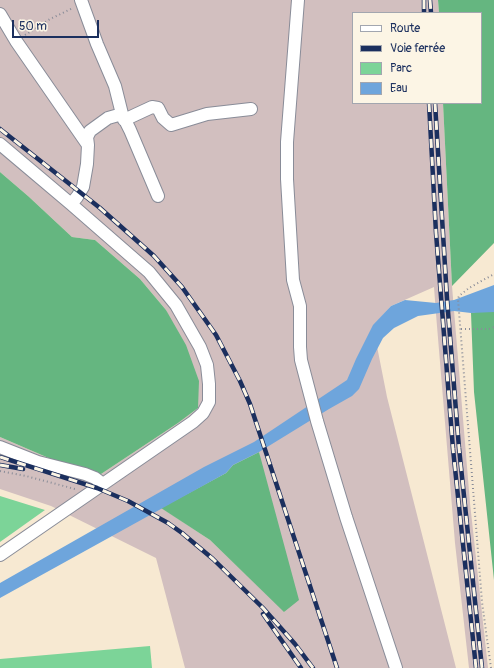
<!DOCTYPE html>
<html>
<head>
<meta charset="utf-8">
<style>
	body { margin:0 }
	#map { position:relative; width:494px; height:668px; overflow:hidden; background:#f7e9d2; font-family:Pangolin,sans-serif }
	canvas { display:block }
	.legend { position:absolute; left:352px; top:12px; width:130px; height:92px; box-sizing:border-box; background:#fcf5e5; border:1px solid #a2a6af; margin:0; padding:5px 7px; list-style:none; font-size:12px; color:#1b2f5e }
	.legend li { display:flex; align-items:center; gap:8px; height:20px }
	.legend b { width:20px; border:1px solid #a2a6af }
	.scale { position:absolute; left:12px; top:20px; width:87px; height:18px; box-sizing:border-box; border:2px solid #1b2f5e; border-top:0; padding-left:5px; font-size:12px; line-height:14px; white-space:nowrap; color:#1b2f5e; -webkit-text-stroke:3px #fcf5e5; paint-order:stroke }
</style>
</head>
<body>
<div id="map">
<canvas width="494" height="668"></canvas>
<ul class="legend">
<li><b style="height:5px;background:#fff"></b>Route</li>
<li><b style="height:5px;background:#1b2f5e"></b>Voie ferrée</li>
<li><b style="height:11px;background:#7cd498"></b>Parc</li>
<li><b style="height:11px;background:#6ea5dc"></b>Eau</li>
</ul>
<div class="scale">50 m</div>
</div>
<script>
const context = document.querySelector('canvas').getContext('2d');
context.lineJoin = 'round';
function paint(path, color) {
  context.fillStyle = color;
  context.fill(path, 'evenodd');
}
function poly(rows) {
  const path = new Path2D();
  for (const r of rows) {
    path.moveTo(r[0], r[1]);
    for (let i = 2; i < r.length; i += 2) path.lineTo(r[i], r[i + 1]);
  }
  return path;
}
function strokePath(path, color, width, dash) {
  context.strokeStyle = color;
  context.lineWidth = width;
  context.lineCap = dash ? 'butt' : 'round';
  context.setLineDash(dash || []);
  context.stroke(path);
}
const industrial = poly([
	[0,0,438,0,439,13,353,13,353,103,443,103,452,286,470,503,488,668,469,668,455,543,436,314,434,287,391,306,373,326,387,397,456,668,185,668,156,558,51,506,0,489,0,437,95,478,178,423,198,408,166,310,140,279,95,240,72,237,28,196,0,172],
	[259,452,285,612,210,540,162,508,226,473,233,465]
]);
const green = poly([
	[0,496,45,510,0,542],
	[150,646,152,668,0,668,0,659]
]);
const forest = poly([
	[438,0,494,0,494,243,452,286,443,103,481,103,481,13,439,13],
	[0,172,28,196,72,237,95,240,140,279,166,310,186,345,199,381,198,408,178,423,95,478,0,437],
	[494,308,494,580,474,392,471,313],
	[259,452,299,600,284,612,210,540,161,508,226,473,233,465]
]);
const water = poly([
	[494,285,494,312,471,313,454,311,418,316,394,328,383,338,372,359,359,389,352,396,329,409,259,452,233,465,226,473,0,598,0,583,204,467,254,442,347,380,356,359,373,325,391,306,405,300,436,303,454,300]
]);
const path = poly([
	[25,35,50,19,73,8],
	[461,329,489,329,494,327],
	[0,471,26,476,75,489],
	[491,668,482,602,458,299,459,296,469,288,494,274]
]);
const minor = poly([
	[81,0,97,44,115,86,122,114],
	[298,0,287,142,287,179,293,280,300,306,300,347,301,360,317,421,346,517,396,668],
	[0,14,16,41,88,145,87,164,83,187,77,197,71,204],
	[124,120,152,107,158,108,163,118,171,125,207,114,251,109],
	[0,144,71,204,149,272,176,305,200,347,207,365,209,384,209,402,203,413,193,422,0,555],
	[88,145,87,137,90,131,108,118,122,114,130,130,158,196],
	[0,447,38,462,85,474,95,478,103,484]
]);
const rail = poly([
	[424,0,424,13],
	[430,0,431,13],
	[429,103,436,233,453,449,476,668],
	[435,103,447,299,459,448,482,668],
	[0,129,100,208,154,256,182,287,216,335,240,381,250,404,337,668],
	[0,457,97,488,128,501,168,523,182,533,213,559,263,608,295,644,313,668],
	[0,465,23,469],
	[263,614,301,668]
]);
paint(industrial, '#d2bfbf');
paint(green, '#7cd498');
paint(forest, '#65b680');
paint(water, '#6ea5dc');
strokePath(minor, '#898c98', 14);
strokePath(path, '#898c98', 2, [1, 3]);
strokePath(minor, '#fff', 12);
strokePath(rail, '#1b2f5e', 4.5);
strokePath(rail, '#fcf5e5', 3, [9]);
</script>
</body>
</html>
